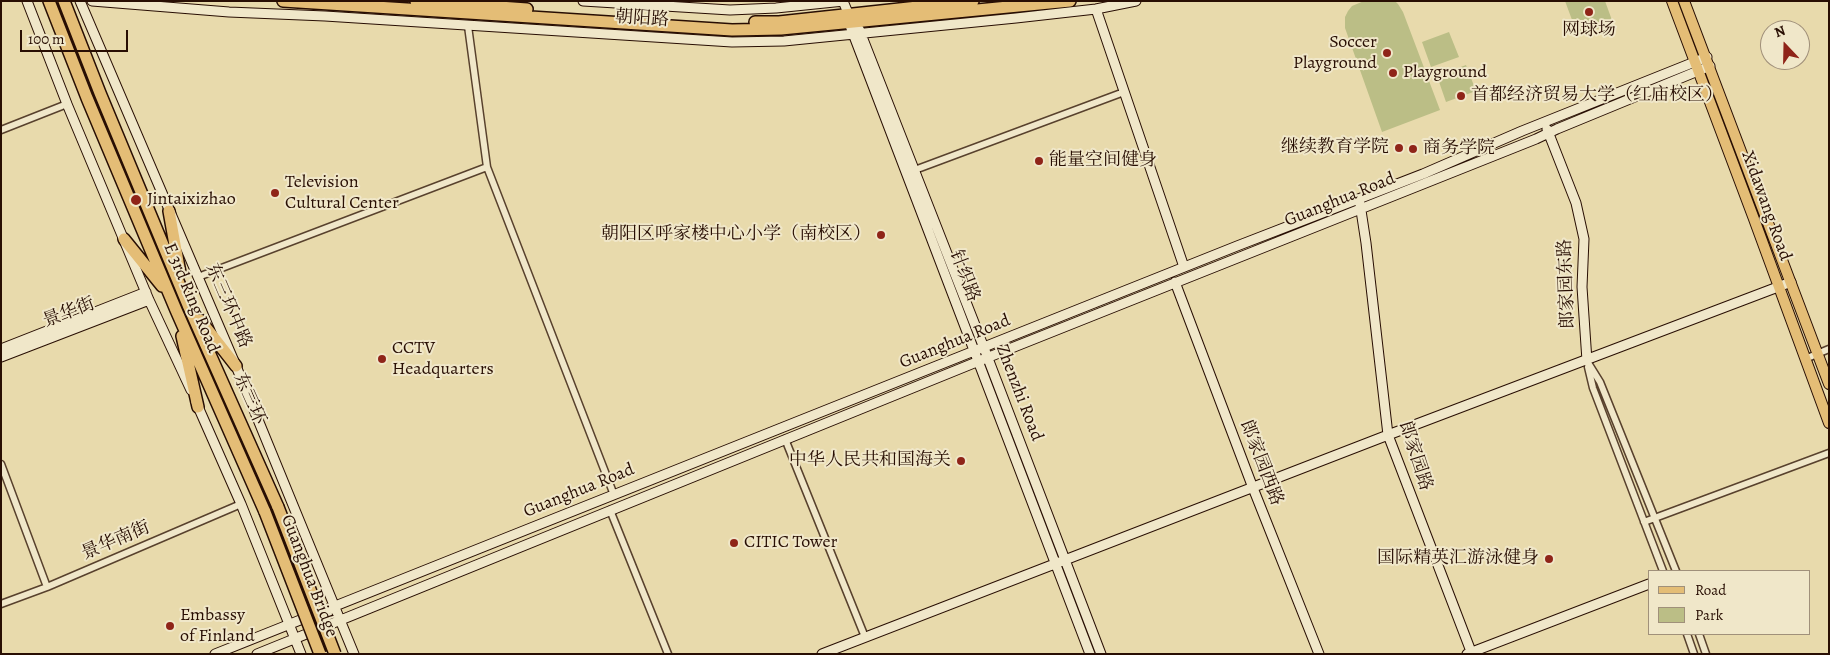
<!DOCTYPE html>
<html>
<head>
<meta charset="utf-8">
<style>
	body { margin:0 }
	#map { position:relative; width:1830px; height:655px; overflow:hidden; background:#e8daac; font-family:Alegreya,serif }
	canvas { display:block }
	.frame { position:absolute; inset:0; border:2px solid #280e03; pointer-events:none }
	.legend { position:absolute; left:1648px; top:570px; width:162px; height:65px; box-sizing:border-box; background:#f0e7c9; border:1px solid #a0907a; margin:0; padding:6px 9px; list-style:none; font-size:15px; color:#280e03 }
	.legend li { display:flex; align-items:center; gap:10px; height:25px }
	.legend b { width:25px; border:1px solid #a0907a }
	.north { position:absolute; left:1760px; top:20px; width:50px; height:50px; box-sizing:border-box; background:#f0e7c9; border:1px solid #a0907a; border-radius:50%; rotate:339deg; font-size:14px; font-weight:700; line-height:20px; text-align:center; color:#280e03 }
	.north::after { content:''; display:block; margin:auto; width:18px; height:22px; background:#8f2418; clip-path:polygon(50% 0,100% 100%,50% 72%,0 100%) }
	.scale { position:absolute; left:20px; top:30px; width:108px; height:22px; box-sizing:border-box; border:2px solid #280e03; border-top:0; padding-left:6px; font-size:15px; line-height:18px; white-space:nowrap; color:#280e03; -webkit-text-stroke:4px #f0e7c9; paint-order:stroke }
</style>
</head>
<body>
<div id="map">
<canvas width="1830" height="655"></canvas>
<div class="frame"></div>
<ul class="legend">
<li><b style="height:6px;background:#e4bd76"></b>Road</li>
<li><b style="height:14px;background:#bbbe86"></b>Park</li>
</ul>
<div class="north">N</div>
<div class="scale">100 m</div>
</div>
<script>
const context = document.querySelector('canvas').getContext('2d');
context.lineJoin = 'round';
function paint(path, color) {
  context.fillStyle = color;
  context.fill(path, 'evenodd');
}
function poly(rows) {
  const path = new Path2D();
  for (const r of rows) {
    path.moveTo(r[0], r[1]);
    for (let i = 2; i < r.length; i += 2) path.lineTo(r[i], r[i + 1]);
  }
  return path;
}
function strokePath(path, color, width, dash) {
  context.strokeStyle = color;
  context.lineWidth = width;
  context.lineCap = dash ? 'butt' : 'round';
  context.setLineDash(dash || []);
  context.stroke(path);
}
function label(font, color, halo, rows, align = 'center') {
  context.font = font + ' Alegreya,"Noto Serif SC",serif';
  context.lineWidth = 4;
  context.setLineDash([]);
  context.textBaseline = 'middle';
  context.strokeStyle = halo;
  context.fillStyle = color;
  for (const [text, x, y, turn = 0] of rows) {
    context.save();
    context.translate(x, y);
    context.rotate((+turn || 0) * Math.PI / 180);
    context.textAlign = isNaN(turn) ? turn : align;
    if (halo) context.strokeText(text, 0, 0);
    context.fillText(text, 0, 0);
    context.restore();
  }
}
const green = poly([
	[1364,1,1395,1,1398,4,1403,12,1440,110,1382,132,1345,28,1345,17,1348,11,1352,6],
	[1565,1,1605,1,1613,23,1578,36],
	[1449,32,1459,57,1431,67,1422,42],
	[1466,65,1476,91,1446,102,1437,76]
]);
const street = poly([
	[468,26,487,167,614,495],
	[1,130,67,104],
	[912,171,1124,92],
	[198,277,487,167],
	[1805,359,1829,349],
	[1587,361,1600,382,1676,571],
	[1588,367,1593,388,1663,571],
	[785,439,865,637],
	[1,464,47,587],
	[610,510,668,654],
	[1644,522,1829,453],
	[1,604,47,587,241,504],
	[1687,634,1694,654],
	[1699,634,1706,654]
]);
const secondary = poly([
	[27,1,67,104,149,300,191,390],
	[80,1,236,366,354,654],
	[92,1,229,12,325,16,732,42,784,41,1016,18,1096,9,1136,1],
	[583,1,730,10,776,8,844,1],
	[843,1,848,13,849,23,1090,654],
	[1096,9,1184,267],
	[859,29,984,348,1101,654],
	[1547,129,1576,203,1584,239,1582,287,1587,361],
	[1360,204,1366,243,1388,435,1472,654],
	[1175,282,1253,488,1319,654],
	[1,349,146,292],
	[1,357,149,300],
	[196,402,241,504,301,654],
	[215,654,1237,246,1423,174,1522,131,1707,57],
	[257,654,979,361,1536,139,1557,129,1710,66],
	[822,654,1388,435,1791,282],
	[1467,654,1649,584]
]);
const primary = poly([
	[1672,1,1754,219,1829,423],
	[1684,1,1829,384]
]);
const highway = poly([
	[49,1,87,98,176,310,265,512],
	[64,1,100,93,188,305,278,507],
	[283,1,732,30,781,29,1070,1],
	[416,1,527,9],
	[755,22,779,22,973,1],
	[169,211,180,273],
	[124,239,162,286],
	[200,320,236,366],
	[182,336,198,407]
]);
const highwayBridge = poly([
	[278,507,335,654],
	[265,512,320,654]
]);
const markers = [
	[1589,12,5,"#8f2418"],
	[1387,53,5,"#8f2418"],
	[1393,73,5,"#8f2418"],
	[1461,96,5,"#8f2418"],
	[1399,148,5,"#8f2418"],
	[1413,149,5,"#8f2418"],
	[1039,161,5,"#8f2418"],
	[275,193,5,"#8f2418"],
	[136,200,6,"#8f2418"],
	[881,235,5,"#8f2418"],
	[382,359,5,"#8f2418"],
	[961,461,5,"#8f2418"],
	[734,543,5,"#8f2418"],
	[1549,559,5,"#8f2418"],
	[170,626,5,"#8f2418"]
];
const streetNames = [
	["朝阳路",642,19,4],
	["Guanghua Road",1340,200,-22],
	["Xidawang Road",1766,206,70],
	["针织路",964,276,69],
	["郎家园东路",1567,284,-92],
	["E 3rd Ring Road",191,298,67],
	["东三环中路",228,306,67],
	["景华街",69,313,-21],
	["Guanghua Road",955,342,-22],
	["Zhenzhi Road",1019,393,69],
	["东三环",249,399,66],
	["郎家园路",1415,456,72],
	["郎家园西路",1261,463,69],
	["Guanghua Road",579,491,-22],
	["景华南街",116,541,-23],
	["Guanghua Bridge",309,576,69]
];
const poiNames = [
	["网球场",1589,31,"center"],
	["Soccer",1377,43,"right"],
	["Playground",1377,64,"right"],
	["Playground",1403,73],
	["首都经济贸易大学（红庙校区）",1471,96],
	["继续教育学院",1389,148,"right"],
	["商务学院",1423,149],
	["能量空间健身",1049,161],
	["Television",285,183],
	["Cultural Center",285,204],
	["Jintaixizhao",147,200],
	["朝阳区呼家楼中心小学（南校区）",871,235,"right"],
	["CCTV",392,349],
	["Headquarters",392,370],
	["中华人民共和国海关",951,461,"right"],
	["CITIC Tower",744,543],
	["国际精英汇游泳健身",1539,559,"right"],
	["Embassy",180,616],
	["of Finland",180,637]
];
paint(green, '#bbbe86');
strokePath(street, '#58412d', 9);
strokePath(secondary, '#280e03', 11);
strokePath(primary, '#280e03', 12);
strokePath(highway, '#280e03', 14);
strokePath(street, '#f0e7c9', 6);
strokePath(secondary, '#f0e7c9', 9);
strokePath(primary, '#e4bd76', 10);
strokePath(highway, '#e4bd76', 11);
strokePath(highwayBridge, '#280e03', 14, []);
strokePath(highwayBridge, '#e4bd76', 11);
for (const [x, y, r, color] of markers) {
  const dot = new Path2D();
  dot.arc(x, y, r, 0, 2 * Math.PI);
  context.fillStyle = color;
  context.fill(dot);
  strokePath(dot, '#f0e7c9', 2);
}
label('18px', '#280e03', '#f0e7c9', streetNames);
label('18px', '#280e03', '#f0e7c9', poiNames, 'left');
</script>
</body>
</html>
